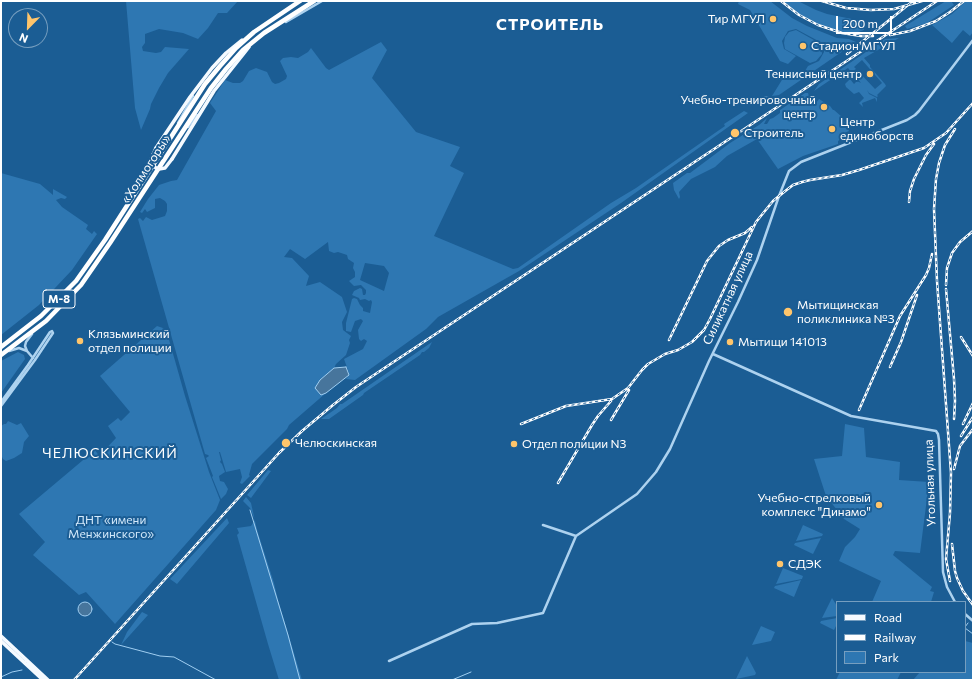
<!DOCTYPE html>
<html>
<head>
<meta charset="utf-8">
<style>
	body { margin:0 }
	#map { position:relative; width:974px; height:681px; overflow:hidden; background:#1b5d94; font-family:Commissioner,sans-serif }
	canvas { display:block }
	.frame { position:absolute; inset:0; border:2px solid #fff; pointer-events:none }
	.legend { position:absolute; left:836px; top:601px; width:130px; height:72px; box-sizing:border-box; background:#1b5d94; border:1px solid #769ebf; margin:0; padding:5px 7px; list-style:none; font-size:12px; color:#fff }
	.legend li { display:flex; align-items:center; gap:8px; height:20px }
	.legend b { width:20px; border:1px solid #769ebf }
	.north { position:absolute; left:8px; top:8px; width:40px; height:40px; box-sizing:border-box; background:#1b5d94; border:1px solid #769ebf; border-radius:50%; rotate:203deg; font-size:11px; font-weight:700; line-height:16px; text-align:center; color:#fff }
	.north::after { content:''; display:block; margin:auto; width:14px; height:18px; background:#ffc56b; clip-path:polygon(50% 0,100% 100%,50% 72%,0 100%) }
	.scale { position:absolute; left:836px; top:16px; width:56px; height:18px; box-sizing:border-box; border:2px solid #fff; border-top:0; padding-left:5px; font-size:12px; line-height:14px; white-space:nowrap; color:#fff; -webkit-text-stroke:3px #1b5d94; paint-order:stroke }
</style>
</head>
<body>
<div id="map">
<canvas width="974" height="681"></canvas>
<div class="frame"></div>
<ul class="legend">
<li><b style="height:5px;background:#f5faff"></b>Road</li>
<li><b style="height:5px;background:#fff"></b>Railway</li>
<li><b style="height:11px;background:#2e77b2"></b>Park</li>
</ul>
<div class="north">N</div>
<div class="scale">200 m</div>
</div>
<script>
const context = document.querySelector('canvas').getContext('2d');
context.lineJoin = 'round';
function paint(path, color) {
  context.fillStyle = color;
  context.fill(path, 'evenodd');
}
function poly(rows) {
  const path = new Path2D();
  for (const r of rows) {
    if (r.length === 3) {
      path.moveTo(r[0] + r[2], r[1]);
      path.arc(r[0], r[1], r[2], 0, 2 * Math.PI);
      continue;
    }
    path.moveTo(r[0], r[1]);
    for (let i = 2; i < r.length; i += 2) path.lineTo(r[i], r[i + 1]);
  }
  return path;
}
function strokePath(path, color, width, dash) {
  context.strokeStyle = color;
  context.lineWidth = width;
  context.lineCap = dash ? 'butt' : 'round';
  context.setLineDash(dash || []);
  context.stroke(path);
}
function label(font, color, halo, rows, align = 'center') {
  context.font = font + ' Commissioner,sans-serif';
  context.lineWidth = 4;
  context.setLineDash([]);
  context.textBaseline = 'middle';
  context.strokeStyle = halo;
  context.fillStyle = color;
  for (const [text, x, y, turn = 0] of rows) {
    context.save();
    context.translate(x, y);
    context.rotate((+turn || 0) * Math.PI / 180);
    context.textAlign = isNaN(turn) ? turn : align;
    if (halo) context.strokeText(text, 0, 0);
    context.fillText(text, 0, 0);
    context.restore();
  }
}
const green = poly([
	[126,1,238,1,227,13,218,13,208,28,198,39,183,33,159,29,145,34,145,43,142,47,143,51,156,53,161,52,165,47,189,49,168,73,159,88,151,104,150,109,141,130,135,108],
	[739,1,770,1,792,18,807,26,837,38,849,39,856,42,779,95,772,96,785,75,788,79,794,74,802,76,808,66,819,61,824,52,824,47,822,43,796,29,788,31,782,41,784,49,796,56,788,64,780,61,750,10,738,4],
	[780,1,798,1,816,10,827,14,862,21,864,30,853,34,838,31,821,25,805,18],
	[946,1,951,1,954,5,927,23,907,29,905,26],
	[966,1,973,1,973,32,970,36,963,30,952,43,932,25,952,14],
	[796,30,821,44,822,54,816,61,810,63,785,49,784,43,785,37,789,32],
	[899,38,864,58,870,65,870,67,885,84,886,86,877,95,878,96,877,97,869,93,867,90,869,94,877,98,877,102,875,98,862,103,863,107,859,103,864,98,859,92,854,94,846,87,845,84,850,79,854,84,857,81,861,83,852,72,857,70,875,89,882,83,862,60,854,67,856,69,851,72,848,68,814,91,819,84,885,39],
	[381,42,387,50,372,78,416,132,460,147,450,166,464,173,434,236,513,269,518,268,611,203,636,188,725,126,724,124,744,111,748,113,621,203,519,271,438,317,426,329,355,380,346,379,349,375,349,373,344,359,363,349,367,341,364,339,361,341,359,339,358,330,363,321,361,319,355,321,351,332,346,331,346,323,352,299,354,298,357,299,360,305,363,308,363,311,370,313,372,302,371,300,369,301,365,299,360,300,359,298,352,295,354,291,360,288,362,289,363,295,365,295,366,293,366,290,361,285,354,286,349,281,355,277,355,272,353,268,354,263,348,259,347,255,338,252,334,253,329,251,328,242,305,259,290,249,284,257,292,258,309,276,306,286,320,282,342,297,347,312,342,322,343,330,351,336,349,340,350,343,346,355,336,364,334,368,320,380,321,395,326,393,289,425,287,429,252,464,249,475,250,476,242,484,240,483,242,477,240,469,226,472,220,452,219,452,221,460,220,462,222,464,225,472,219,476,220,481,224,482,228,489,226,494,221,499,212,477,213,476,206,458,209,456,208,455,205,454,138,219,140,218,143,221,146,217,152,220,165,216,167,211,167,204,165,201,160,198,155,199,155,208,147,212,145,209,142,213,140,212,148,199,159,185,171,181,177,180,216,111,210,103,225,80,233,83,240,83,243,81,249,71,256,68,267,72,272,82,275,84,279,83,286,79,287,76,280,61,283,58,291,57,298,58,308,52,311,48,326,68,329,70],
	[365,263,384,266,389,273,384,291,360,280],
	[808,93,809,96,806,100,806,102,814,106,819,99,830,106,833,110,834,110,842,117,849,131,842,134,842,138,838,141,838,144,803,156,778,169,757,139,727,156,715,167,691,179,679,192,680,197,679,199,674,190,673,183,687,173,690,173,730,143,759,125,767,118,764,124,767,124,770,119,773,118,780,113,780,110,805,93],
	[1,173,40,184,53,195,53,189,67,197,65,199,61,198,56,200,62,207,88,225,86,229,92,234,94,231,97,234,72,270,39,305,1,335],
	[157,326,166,329,185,396,209,472,220,500,216,510,115,624,86,592,79,595,33,555,45,542,19,514,95,450,99,456,116,438,108,426,118,418,121,421,130,412,100,376],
	[432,342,429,348,424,352,422,352,420,355,364,393,363,395,329,419,321,419,337,408,340,404,342,404],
	[18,352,24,355,25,359,1,393,1,361],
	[8,421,17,425,21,423,29,436,24,442,22,453,14,458,6,461,3,459,1,455,1,426,4,424,6,424],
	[845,424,864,428,866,457,900,462,899,480,929,482,920,553,895,551,893,555,932,587,930,591,934,592,931,602,872,602,881,581,839,561,845,547,855,537,860,529,844,519,826,496,814,459,842,456],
	[268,470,271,471,251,498,247,495],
	[246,497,251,503,257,530,274,583,278,600,302,680,279,680,268,644,237,535,239,533,237,528,251,526,255,520,250,508,243,501],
	[227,518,229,523,177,584,170,579],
	[803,525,823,534,822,536,796,541],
	[821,538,813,554,794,545,795,543],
	[783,568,803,576,802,579,776,584],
	[801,580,794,597,774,588,775,586],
	[832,598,837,606,837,616,822,618],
	[142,612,148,615,121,645,127,632],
	[837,618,837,624,834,630,820,623,821,621],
	[761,626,775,632,771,641,752,645],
	[965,641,973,643,973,680,913,680,920,672,965,672],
	[747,656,756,673,755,675,736,679],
	[840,672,901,672,897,680,836,680]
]);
const water = poly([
	[346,367,349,375,326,393,321,395,315,388,320,380,334,368,346,367],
	[85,609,7]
]);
const stream = poly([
	[764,97,775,98],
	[250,510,288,635,300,680],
	[965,627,968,623],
	[965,628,973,634],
	[112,642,115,644,160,656,174,657,216,680],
	[1,677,12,672,22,670],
	[452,680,471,672]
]);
const minor = poly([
	[286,22,322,1],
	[178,123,193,96],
	[188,127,197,115],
	[32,334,26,342,25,346,27,351,33,358],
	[9,351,19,348,27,351],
	[713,354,851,416,936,431,938,434,939,440,943,572,947,587,955,602],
	[1,402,28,365,50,332,52,331,53,333,35,360,1,406],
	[543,525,576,536],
	[965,614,973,621],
	[389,661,472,624,497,623,543,613,576,536,637,494,656,472,670,449,709,361,738,302,757,260,779,196,789,171,801,162,907,120,915,115,919,111,973,40]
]);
const major = poly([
	[156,148,190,97,212,68,226,53,242,40],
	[172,159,214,91,249,47],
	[1,636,48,680],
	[1,641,43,680]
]);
const highway = poly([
	[1,347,41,316,76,281,105,240,205,84,220,66,236,48,254,32,300,1],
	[1,355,46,321,81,285,110,243,211,88,226,69,243,50,264,33,314,1]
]);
const rail = poly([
	[781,1,799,15,818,25,842,33,861,36,873,36],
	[822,1,846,8,871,10,894,9,922,1],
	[890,35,910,31,936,21,950,12,964,1],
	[847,54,913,1],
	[909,202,910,191,914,179,926,155,934,144],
	[946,285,947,268,952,253,960,242,973,231],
	[946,289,954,379,955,401,954,419],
	[961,337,973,356],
	[669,340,707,261,719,246,728,240,745,233,752,227],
	[890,367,901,342,917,295],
	[859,410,900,316,926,275,929,268,932,254],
	[611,420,629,390],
	[521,424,566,406,612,399,628,388,642,370,648,364,665,354,678,350,692,342,704,330,710,319,756,222,773,201,784,192,793,185,802,182,810,180,842,175,859,170,924,148,946,133,973,103],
	[963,424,973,403],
	[961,436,973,417],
	[954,469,960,446,973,429],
	[558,483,592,425,598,416,611,401],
	[952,544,955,571,957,578,963,591,973,605],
	[950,581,946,559,950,513,951,473,937,281,934,209,936,179,939,163,945,145,955,129],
	[74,680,279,453,302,431,333,405,356,387,401,357,937,1]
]);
const majorBridge = poly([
	[156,148,151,159,152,164,156,168,159,169,165,168,172,159]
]);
const markers = [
	[773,19,4,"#ffc56b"],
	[803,46,4,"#ffc56b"],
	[870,74,4,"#ffc56b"],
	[824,107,4,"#ffc56b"],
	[832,129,4,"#ffc56b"],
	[735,133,5,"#ffc56b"],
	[788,312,5,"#ffc56b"],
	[80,341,4,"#ffc56b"],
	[730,342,4,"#ffc56b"],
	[286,443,5,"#ffc56b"],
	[514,444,4,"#ffc56b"],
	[879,505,4,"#ffc56b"],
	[780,564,4,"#ffc56b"]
];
const shields = [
	[59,299,32]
];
const shieldNames = [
	["М-8",59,299]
];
const poiNames = [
	["Тир МГУЛ",765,19,"right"],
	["Стадион МГУЛ",811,46],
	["Теннисный центр",862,74,"right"],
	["Учебно-тренировочный",816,100,"right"],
	["центр",816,114,"right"],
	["Центр",840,122],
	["единоборств",840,136],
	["Строитель",744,133],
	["Мытищинская",797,305],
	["поликлиника №3",797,319],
	["Клязьминский",88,334],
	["отдел полиции",88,348],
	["Мытищи 141013",738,342],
	["Челюскинская",295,443],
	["Отдел полиции N3",522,444],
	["Учебно-стрелковый",871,498,"right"],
	["комплекс \"Динамо\"",871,512,"right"],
	["СДЭК",788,564]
];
const streetNames = [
	["«Холмогоры»",146,169,-57],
	["Силикатная улица",728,298,-65],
	["Угольная улица",930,483,-92]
];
const parkNames = [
	["ДНТ «имени",111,520],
	["Менжинского»",111,534]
];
const quarterNames = [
	["ЧЕЛЮСКИНСКИЙ",110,453]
];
const districtNames = [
	["СТРОИТЕЛЬ",550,25]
];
paint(green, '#2e77b2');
paint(water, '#47759c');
strokePath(water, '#a0cef1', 1);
strokePath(stream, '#a0cef1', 1);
strokePath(minor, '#add2ef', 2.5);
strokePath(major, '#f5faff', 3.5);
strokePath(highway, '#fff', 4.5);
strokePath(rail, '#fff', 2.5);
strokePath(rail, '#1b5d94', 1, [3]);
strokePath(majorBridge, '#f5faff', 3.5);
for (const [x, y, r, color] of markers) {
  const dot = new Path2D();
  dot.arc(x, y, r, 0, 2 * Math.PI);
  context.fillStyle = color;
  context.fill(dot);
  strokePath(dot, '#1b5d94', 1.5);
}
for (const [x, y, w] of shields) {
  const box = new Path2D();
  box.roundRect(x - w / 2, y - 9, w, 18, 3);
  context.fillStyle = '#1b5d94';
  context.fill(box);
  strokePath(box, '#fff', 1);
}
label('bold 11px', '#fff', null, shieldNames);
label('12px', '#fff', '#1b5d94', poiNames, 'left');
label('12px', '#fff', '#1b5d94', streetNames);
label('12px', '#d3e9fb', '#1b5d94', parkNames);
context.letterSpacing = '1px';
label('14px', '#fff', '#1b5d94', quarterNames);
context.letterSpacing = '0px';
context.letterSpacing = '1px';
label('bold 16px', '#fff', '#1b5d94', districtNames);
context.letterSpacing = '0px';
</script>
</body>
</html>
